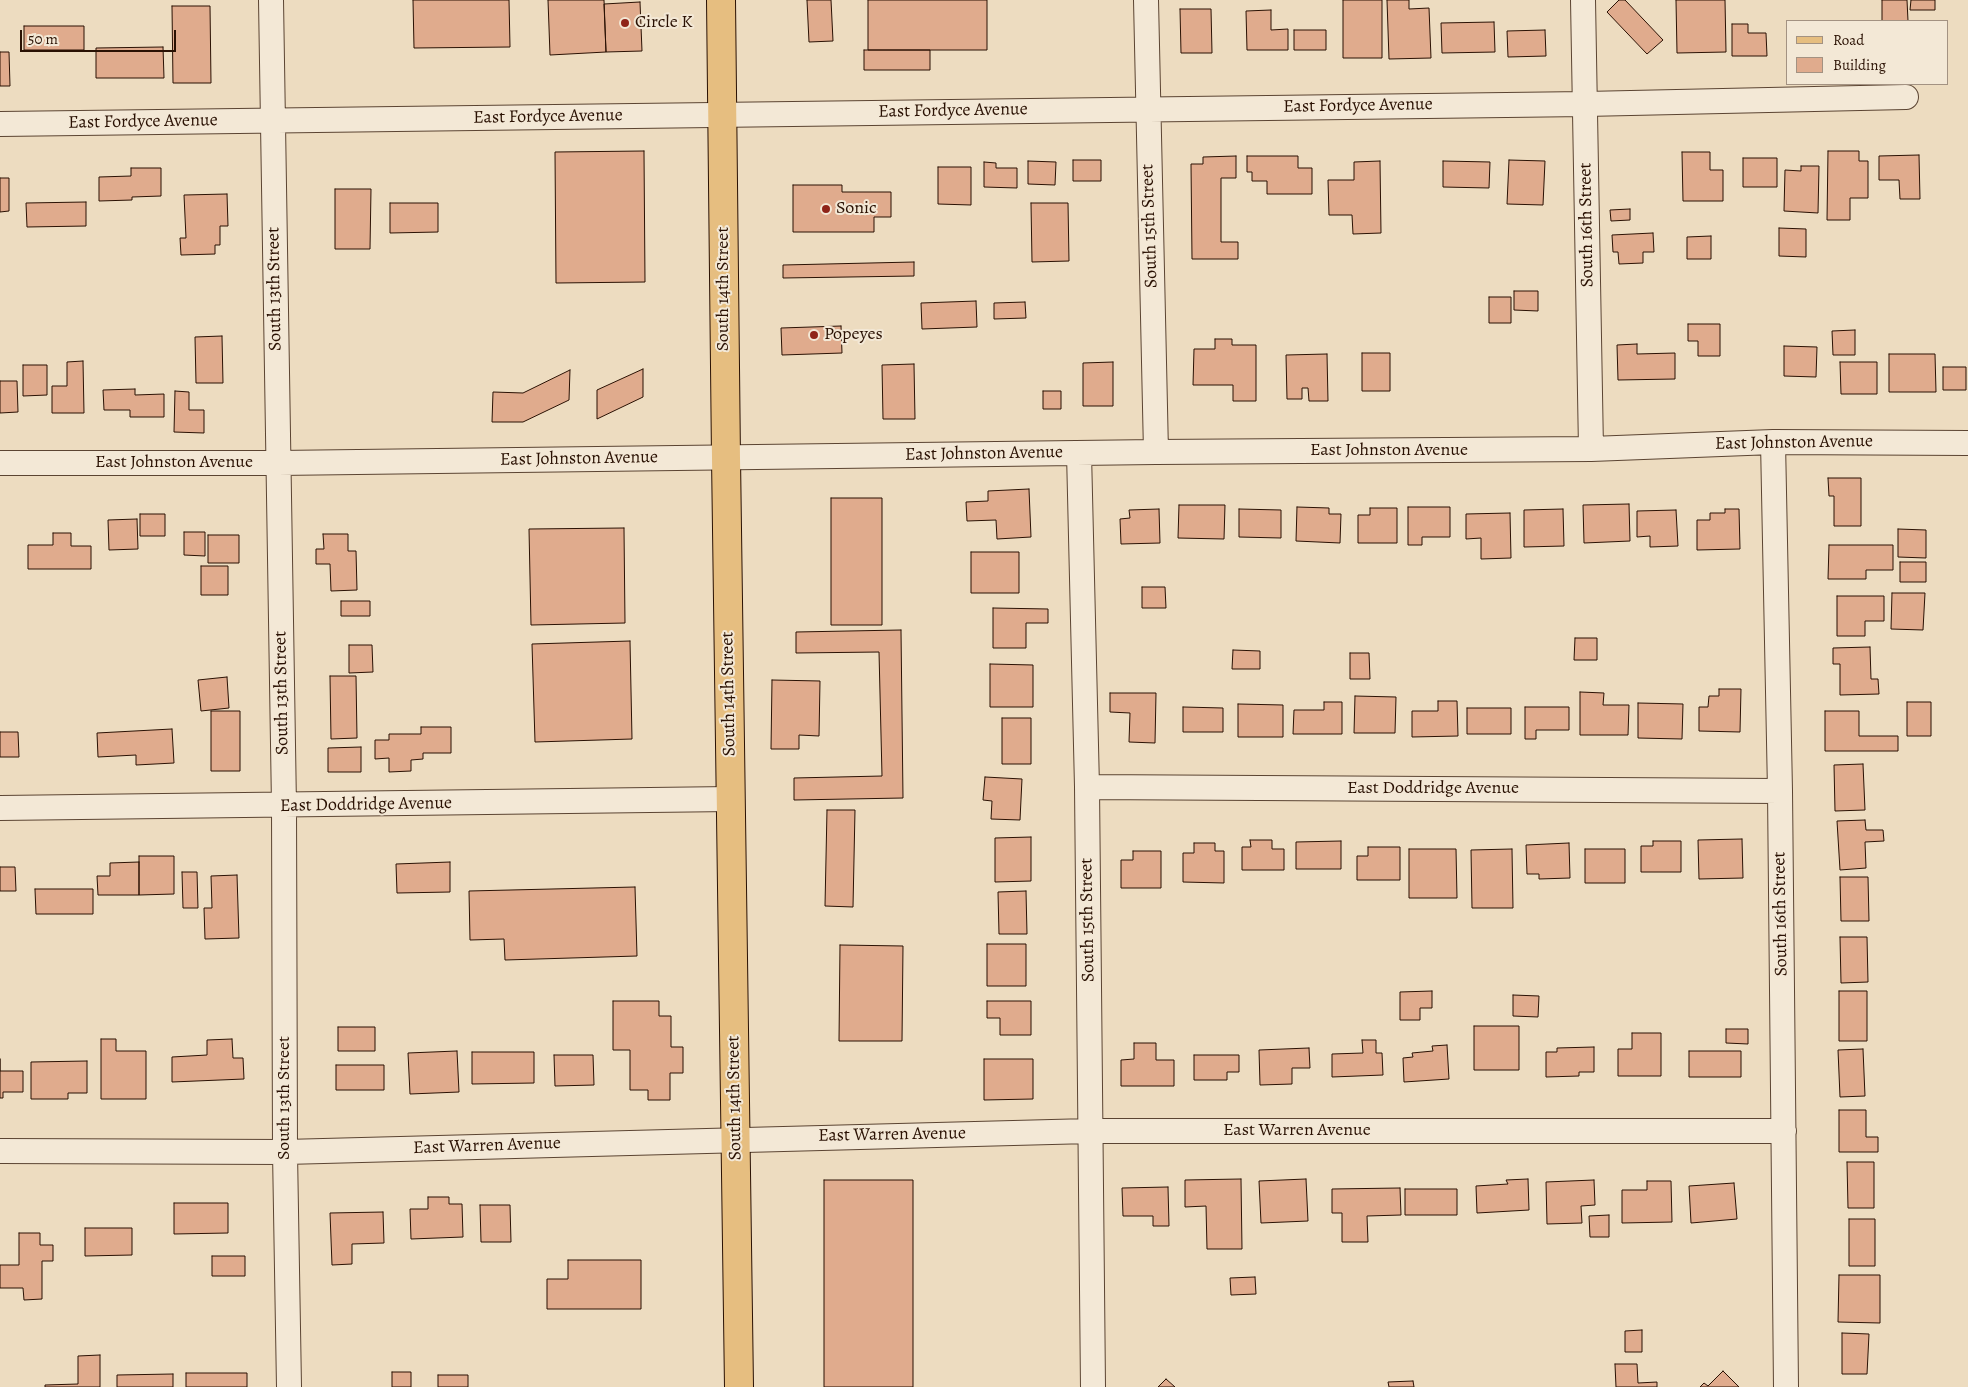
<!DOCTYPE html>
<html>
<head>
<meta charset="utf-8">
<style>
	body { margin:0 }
	#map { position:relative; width:1968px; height:1387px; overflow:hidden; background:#eddcc0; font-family:Alegreya,serif }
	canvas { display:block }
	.legend { position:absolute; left:1786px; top:20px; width:162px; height:65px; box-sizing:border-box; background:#f3e8d6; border:1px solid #a39282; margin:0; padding:6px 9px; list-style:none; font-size:15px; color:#2a1103 }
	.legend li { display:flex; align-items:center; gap:10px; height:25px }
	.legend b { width:25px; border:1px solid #a39282 }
	.scale { position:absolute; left:20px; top:30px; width:156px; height:22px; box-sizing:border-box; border:2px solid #2a1103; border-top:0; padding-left:6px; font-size:15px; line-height:18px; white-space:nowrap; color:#2a1103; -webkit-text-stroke:4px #f3e8d6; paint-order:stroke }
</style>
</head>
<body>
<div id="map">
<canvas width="1968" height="1387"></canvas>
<ul class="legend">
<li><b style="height:6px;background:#e6be80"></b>Road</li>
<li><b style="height:14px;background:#e0ab8d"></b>Building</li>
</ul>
<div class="scale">50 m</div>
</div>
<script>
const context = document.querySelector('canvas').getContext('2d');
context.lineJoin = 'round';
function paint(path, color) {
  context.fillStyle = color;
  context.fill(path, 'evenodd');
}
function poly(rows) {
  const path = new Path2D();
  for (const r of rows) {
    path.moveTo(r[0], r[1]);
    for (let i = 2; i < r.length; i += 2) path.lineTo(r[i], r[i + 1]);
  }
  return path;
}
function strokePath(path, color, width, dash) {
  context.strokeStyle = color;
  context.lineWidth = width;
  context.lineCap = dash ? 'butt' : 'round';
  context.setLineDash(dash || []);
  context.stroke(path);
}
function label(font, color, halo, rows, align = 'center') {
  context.font = font + ' Alegreya,serif';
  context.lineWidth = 4;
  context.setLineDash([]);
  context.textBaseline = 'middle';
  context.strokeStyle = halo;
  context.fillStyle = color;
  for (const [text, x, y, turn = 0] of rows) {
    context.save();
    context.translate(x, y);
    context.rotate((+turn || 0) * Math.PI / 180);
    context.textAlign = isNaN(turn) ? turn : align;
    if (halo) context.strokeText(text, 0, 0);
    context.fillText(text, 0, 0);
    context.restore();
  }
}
const building = poly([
	[413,0,509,0,510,47,414,48,413,0],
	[548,0,604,0,606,52,550,55,548,0],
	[807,0,831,0,833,41,809,42,807,0],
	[868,0,987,0,987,50,868,50,868,0],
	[1343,0,1382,0,1382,58,1343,58,1343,0],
	[1387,0,1409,0,1409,9,1429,8,1431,58,1389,59,1387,0],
	[1619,0,1625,0,1663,40,1647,54,1607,12,1619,0],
	[1676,0,1725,0,1726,52,1677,53,1676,0],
	[1882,0,1907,0,1908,21,1882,21,1882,0],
	[1911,0,1935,0,1935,10,1910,10,1911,0],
	[640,2,642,51,606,52,604,4,640,2],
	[172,6,210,6,211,83,173,83,172,6],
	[1180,9,1211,9,1212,53,1181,53,1180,9],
	[1271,10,1271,30,1288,29,1288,50,1247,50,1246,11,1271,10],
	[1494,22,1495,52,1442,53,1441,23,1494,22],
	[1732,24,1748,24,1748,33,1766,33,1767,56,1732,56,1732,24],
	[24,26,84,26,84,50,24,50,24,26],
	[1294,30,1326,30,1326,50,1294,50,1294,30],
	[1545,30,1546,56,1508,57,1507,31,1545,30],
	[163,47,164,78,96,78,96,48,163,47],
	[864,50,930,50,930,70,864,70,864,50],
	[0,52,9,52,10,86,0,86,0,52],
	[644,151,645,282,556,283,555,152,644,151],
	[1828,151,1859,151,1859,161,1868,161,1868,198,1850,198,1850,220,1827,220,1828,151],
	[1682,152,1710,152,1710,170,1723,170,1723,201,1683,201,1682,152],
	[1919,155,1920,199,1900,199,1899,180,1879,180,1879,156,1919,155],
	[1236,156,1236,178,1221,178,1221,242,1238,242,1238,259,1192,259,1191,164,1203,164,1203,157,1236,156],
	[1247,156,1298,156,1298,168,1312,168,1312,194,1267,194,1267,181,1252,181,1252,172,1247,172,1247,156],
	[1743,158,1777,158,1777,187,1743,187,1743,158],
	[1073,160,1101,160,1101,181,1073,181,1073,160],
	[1509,160,1545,161,1543,205,1507,204,1509,160],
	[1028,161,1056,162,1055,185,1028,184,1028,161],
	[1380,161,1381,233,1353,234,1352,215,1329,215,1328,180,1354,180,1354,162,1380,161],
	[1443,161,1490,162,1489,188,1443,187,1443,161],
	[984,162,996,163,996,168,1017,168,1017,188,984,187,984,162],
	[1801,166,1819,166,1818,213,1784,211,1785,170,1801,171,1801,166],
	[938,167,971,167,971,205,938,204,938,167],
	[131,168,161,168,161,196,132,197,132,200,99,201,99,177,131,176,131,168],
	[0,178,9,178,9,211,0,212,0,178],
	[793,185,842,185,842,192,891,192,891,217,874,217,874,232,793,232,793,185],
	[335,189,371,189,370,249,335,249,335,189],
	[227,194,228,226,220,226,220,245,215,245,215,254,181,255,180,238,186,238,184,195,227,194],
	[86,202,86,226,27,227,26,203,86,202],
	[390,203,438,203,438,232,390,233,390,203],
	[1031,203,1068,203,1069,261,1032,262,1031,203],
	[1630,209,1630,220,1611,221,1610,210,1630,209],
	[1779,228,1806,229,1806,257,1779,256,1779,228],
	[1653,233,1654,252,1643,252,1643,263,1619,264,1618,252,1613,252,1612,235,1653,233],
	[1711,236,1711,259,1687,259,1687,237,1711,236],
	[914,262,914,276,783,278,783,265,914,262],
	[1514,291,1538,291,1538,311,1514,310,1514,291],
	[1489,297,1511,297,1511,323,1489,323,1489,297],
	[976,301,977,327,922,329,921,303,976,301],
	[1025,302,1026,318,994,319,994,303,1025,302],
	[1688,324,1720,324,1720,356,1698,356,1698,341,1688,341,1688,324],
	[841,326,842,353,782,355,781,328,841,326],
	[1855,330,1855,355,1833,355,1832,331,1855,330],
	[222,336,223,383,196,383,195,337,222,336],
	[1215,339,1232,339,1232,345,1256,345,1256,401,1233,401,1233,385,1193,385,1194,349,1215,349,1215,339],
	[1637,344,1637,354,1675,353,1675,379,1618,380,1617,345,1637,344],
	[1784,346,1817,347,1816,377,1784,376,1784,346],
	[1362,353,1390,353,1390,391,1362,391,1362,353],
	[1327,354,1328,401,1309,401,1308,388,1302,388,1302,399,1287,399,1286,355,1327,354],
	[1889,354,1935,354,1936,392,1889,392,1889,354],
	[83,361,84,413,52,413,52,386,67,386,67,362,83,361],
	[1113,362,1113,406,1083,406,1083,363,1113,362],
	[1840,362,1877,362,1877,394,1841,394,1840,362],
	[914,364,915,419,883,419,882,365,914,364],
	[23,365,47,365,47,395,23,396,23,365],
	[1943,367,1966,367,1966,390,1943,390,1943,367],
	[643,369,643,397,597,419,597,390,643,369],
	[570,370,569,400,523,422,492,422,493,392,523,393,570,370],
	[0,381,17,381,18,412,0,413,0,381],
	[135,389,135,395,164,394,164,417,130,417,130,410,104,410,103,390,135,389],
	[175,391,189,392,189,410,204,410,204,433,174,432,175,391],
	[1043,391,1061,391,1061,409,1043,409,1043,391],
	[1828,478,1861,478,1861,526,1834,526,1834,496,1829,496,1828,478],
	[1029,489,1031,537,997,539,996,520,967,521,966,502,988,501,988,491,1029,489],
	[831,498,882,498,882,625,831,625,831,498],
	[1629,504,1630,541,1584,543,1583,505,1629,504],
	[1179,505,1225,505,1224,539,1178,538,1179,505],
	[1297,507,1329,508,1329,514,1341,514,1340,543,1296,541,1297,507],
	[1408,507,1450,507,1450,537,1422,537,1422,545,1408,545,1408,507],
	[1370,508,1397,508,1397,543,1358,543,1358,515,1370,515,1370,508],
	[1159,509,1160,543,1121,544,1120,519,1130,518,1129,510,1159,509],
	[1239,509,1281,510,1281,538,1239,537,1239,509],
	[1563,509,1564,546,1524,547,1524,510,1563,509],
	[1725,509,1739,509,1740,549,1697,550,1697,520,1710,520,1710,513,1725,513,1725,509],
	[1676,510,1678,546,1650,547,1650,536,1637,537,1637,511,1676,510],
	[1510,513,1511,558,1481,559,1481,538,1466,539,1466,514,1510,513],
	[140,514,165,514,165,536,140,536,140,514],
	[137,519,138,549,109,550,108,520,137,519],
	[624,528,625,623,531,625,529,529,624,528],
	[1898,529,1926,530,1926,558,1898,557,1898,529],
	[184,532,205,532,205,556,184,555,184,532],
	[53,533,71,533,71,546,91,546,91,569,28,569,28,545,53,545,53,533],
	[323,534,348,534,348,551,356,551,357,590,331,591,330,564,316,564,316,549,324,549,323,534],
	[208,535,239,535,239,563,208,563,208,535],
	[1829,545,1893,545,1893,570,1866,570,1866,579,1828,579,1829,545],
	[971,552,1019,552,1019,593,971,593,971,552],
	[1900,562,1926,562,1926,582,1900,582,1900,562],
	[201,566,228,566,228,595,201,595,201,566],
	[1142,587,1165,587,1166,608,1142,608,1142,587],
	[1892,593,1925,593,1923,630,1891,629,1892,593],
	[1837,596,1884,596,1884,621,1865,621,1865,636,1837,636,1837,596],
	[341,601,370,601,370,616,341,616,341,601],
	[993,608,1048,609,1048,623,1026,623,1026,648,993,648,993,608],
	[901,630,903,798,794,800,794,778,882,776,879,652,796,653,796,632,901,630],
	[1575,638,1597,638,1597,660,1574,660,1575,638],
	[630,641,632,739,535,742,532,644,630,641],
	[349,645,372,645,373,672,349,673,349,645],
	[1870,647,1871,679,1878,679,1879,694,1840,695,1840,664,1833,664,1833,648,1870,647],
	[1233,650,1260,651,1260,669,1232,669,1233,650],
	[1350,653,1369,653,1370,679,1350,679,1350,653],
	[990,664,1033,665,1033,707,990,707,990,664],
	[330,676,356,676,357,738,331,739,330,676],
	[227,677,229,708,201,711,198,680,227,677],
	[772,680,820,681,819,736,799,735,799,749,771,749,772,680],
	[1719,689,1741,689,1740,732,1699,731,1699,707,1708,707,1709,696,1719,696,1719,689],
	[1580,692,1604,693,1603,705,1629,705,1628,735,1580,735,1580,692],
	[1110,693,1156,693,1155,743,1129,742,1130,713,1110,712,1110,693],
	[1355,696,1396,697,1395,733,1354,733,1355,696],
	[1438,701,1457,701,1458,736,1412,737,1412,711,1438,711,1438,701],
	[1324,702,1342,702,1342,734,1293,734,1294,710,1324,710,1324,702],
	[1907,702,1931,702,1931,736,1907,736,1907,702],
	[1638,703,1683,704,1682,739,1638,738,1638,703],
	[1238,704,1283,705,1283,737,1238,737,1238,704],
	[1183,707,1223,708,1223,732,1183,732,1183,707],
	[1525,707,1569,707,1569,730,1536,730,1536,739,1525,739,1525,707],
	[1467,708,1511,708,1511,734,1467,734,1467,708],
	[211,711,240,711,240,771,211,771,211,711],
	[1825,711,1859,711,1859,736,1898,736,1898,751,1825,751,1825,711],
	[1002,718,1031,718,1031,764,1002,764,1002,718],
	[421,727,451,727,451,753,423,753,423,759,411,760,411,771,389,772,389,758,375,759,375,740,389,740,389,734,421,734,421,727],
	[172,729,174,763,136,765,136,755,98,757,97,733,172,729],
	[0,732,18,732,19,757,0,757,0,732],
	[361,747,361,772,328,772,328,748,361,747],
	[1863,764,1865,810,1835,811,1834,765,1863,764],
	[985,777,1022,779,1020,820,991,819,992,801,983,800,985,777],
	[827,810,855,810,853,907,825,906,827,810],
	[1865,820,1866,830,1883,830,1884,841,1865,842,1866,868,1840,870,1837,821,1865,820],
	[1031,837,1031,881,995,882,995,838,1031,837],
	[1742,839,1743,878,1699,879,1698,840,1742,839],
	[1250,840,1272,840,1272,849,1284,849,1284,870,1242,870,1242,847,1251,847,1250,840],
	[1341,841,1341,869,1296,869,1296,842,1341,841],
	[1653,841,1681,841,1681,872,1641,872,1641,846,1653,846,1653,841],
	[1194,843,1215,843,1215,851,1224,851,1224,883,1183,882,1183,853,1194,853,1194,843],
	[1569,843,1570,878,1539,879,1539,874,1527,874,1526,845,1569,843],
	[1368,847,1400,847,1400,880,1357,880,1357,856,1368,856,1368,847],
	[1409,849,1456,849,1457,898,1409,898,1409,849],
	[1512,849,1513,908,1472,908,1471,850,1512,849],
	[1585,849,1625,849,1625,883,1585,883,1585,849],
	[1133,851,1161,851,1161,888,1121,888,1121,860,1133,860,1133,851],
	[139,856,174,856,174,894,139,895,139,856],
	[139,862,139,895,98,895,97,876,110,876,110,863,139,862],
	[450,862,450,892,397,893,396,864,450,862],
	[0,867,15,867,16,891,0,891,0,867],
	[182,872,197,872,198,908,183,908,182,872],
	[237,875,239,938,205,939,204,908,212,908,211,876,237,875],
	[1840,877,1868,877,1869,921,1841,921,1840,877],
	[635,887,637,956,505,960,504,939,470,940,469,891,635,887],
	[35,889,93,889,93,914,36,914,35,889],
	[1026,891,1027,934,999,934,998,892,1026,891],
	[1840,937,1867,937,1868,982,1841,983,1840,937],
	[987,944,1026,944,1026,986,987,986,987,944],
	[840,945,903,946,902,1041,839,1041,840,945],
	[1432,991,1432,1008,1420,1008,1420,1020,1400,1020,1400,992,1432,991],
	[1839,991,1867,991,1867,1041,1839,1041,1839,991],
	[1513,995,1539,996,1538,1017,1513,1016,1513,995],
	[613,1001,659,1001,659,1016,671,1016,671,1047,683,1047,683,1073,670,1073,670,1100,648,1100,648,1090,630,1090,630,1050,613,1050,613,1001],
	[987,1001,1031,1001,1031,1035,1000,1035,1000,1018,987,1018,987,1001],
	[1474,1026,1519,1026,1519,1070,1474,1070,1474,1026],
	[338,1027,375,1027,375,1051,338,1051,338,1027],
	[1726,1029,1748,1029,1748,1044,1726,1043,1726,1029],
	[1632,1033,1661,1033,1661,1076,1618,1076,1618,1049,1632,1049,1632,1033],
	[101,1039,116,1039,116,1051,146,1051,146,1099,101,1099,101,1039],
	[232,1039,233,1058,243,1058,244,1079,172,1082,172,1057,207,1055,207,1040,232,1039],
	[1362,1040,1376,1040,1376,1053,1382,1053,1383,1075,1332,1077,1332,1054,1363,1053,1362,1040],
	[1134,1043,1156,1043,1156,1060,1174,1060,1174,1086,1121,1086,1121,1060,1134,1059,1134,1043],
	[1447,1045,1449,1079,1404,1082,1403,1058,1413,1057,1412,1053,1433,1051,1432,1046,1447,1045],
	[1594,1047,1594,1072,1579,1072,1579,1076,1546,1077,1546,1052,1557,1052,1557,1048,1594,1047],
	[1309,1048,1310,1068,1292,1068,1292,1084,1260,1085,1259,1050,1309,1048],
	[1863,1049,1865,1096,1840,1097,1838,1050,1863,1049],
	[457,1051,459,1092,410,1094,408,1053,457,1051],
	[1689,1051,1741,1051,1741,1077,1689,1077,1689,1051],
	[472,1052,534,1052,534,1083,472,1084,472,1052],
	[554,1055,593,1055,594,1085,555,1086,554,1055],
	[1194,1055,1239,1055,1239,1072,1227,1072,1227,1080,1194,1080,1194,1055],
	[0,1059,0,1071,23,1071,23,1092,3,1092,3,1098,0,1098,0,1059],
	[984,1059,1033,1059,1033,1099,984,1100,984,1059],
	[87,1061,87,1093,68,1093,68,1099,31,1099,31,1062,87,1061],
	[336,1065,384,1065,384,1090,336,1090,336,1065],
	[1839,1110,1866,1110,1866,1137,1878,1137,1878,1152,1839,1152,1839,1110],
	[1847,1162,1874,1162,1874,1208,1848,1208,1847,1162],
	[1241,1179,1242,1249,1207,1249,1206,1206,1185,1207,1185,1180,1241,1179],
	[1306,1179,1308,1221,1261,1223,1259,1181,1306,1179],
	[1528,1179,1529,1210,1477,1213,1476,1186,1508,1184,1506,1180,1528,1179],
	[824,1180,913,1180,913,1387,824,1387,824,1180],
	[1594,1180,1595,1205,1581,1206,1582,1223,1547,1224,1546,1182,1594,1180],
	[1647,1181,1671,1181,1672,1222,1622,1223,1622,1190,1647,1190,1647,1181],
	[1734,1183,1737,1219,1691,1223,1689,1186,1734,1183],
	[1168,1187,1169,1226,1153,1226,1153,1216,1123,1216,1122,1188,1168,1187],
	[1400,1188,1401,1215,1367,1216,1368,1242,1342,1242,1342,1213,1332,1213,1332,1189,1400,1188],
	[1405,1189,1457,1189,1457,1215,1405,1215,1405,1189],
	[428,1197,449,1197,449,1204,462,1204,463,1237,411,1239,410,1209,428,1209,428,1197],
	[174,1203,228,1203,228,1233,174,1234,174,1203],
	[480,1205,510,1205,511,1242,481,1242,480,1205],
	[383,1212,384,1243,352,1244,352,1264,332,1265,330,1213,383,1212],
	[1609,1215,1609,1237,1590,1237,1589,1216,1609,1215],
	[1849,1219,1875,1219,1875,1266,1849,1266,1849,1219],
	[85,1228,132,1228,132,1255,85,1256,85,1228],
	[19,1233,40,1233,40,1245,53,1245,53,1261,42,1261,42,1299,24,1300,23,1288,0,1288,0,1265,19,1265,19,1233],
	[212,1256,245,1256,245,1276,212,1276,212,1256],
	[568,1260,641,1260,641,1309,547,1309,547,1279,568,1279,568,1260],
	[1839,1275,1880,1275,1880,1323,1838,1322,1839,1275],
	[1255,1277,1256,1294,1231,1295,1230,1278,1255,1277],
	[1642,1330,1642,1352,1625,1352,1625,1331,1642,1330],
	[1842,1333,1869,1334,1867,1374,1842,1374,1842,1333],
	[100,1355,100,1387,45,1387,45,1385,78,1384,78,1356,100,1355],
	[1615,1364,1637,1364,1638,1383,1657,1382,1657,1387,1616,1387,1615,1364],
	[1723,1371,1739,1387,1700,1387,1704,1383,1708,1386,1723,1371],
	[392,1372,411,1372,411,1387,392,1387,392,1372],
	[186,1373,247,1373,247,1387,186,1387,186,1373],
	[173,1374,173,1387,117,1387,117,1375,173,1374],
	[438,1375,468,1375,468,1387,438,1387,438,1375],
	[1166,1379,1175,1387,1158,1387,1166,1379],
	[1413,1381,1414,1387,1389,1387,1388,1382,1413,1381]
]);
const street = poly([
	[271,0,284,806,285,1152,289,1387],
	[1146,0,1156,452],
	[1583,0,1591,449],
	[0,124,1585,104,1906,97],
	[1773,442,1780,791,1786,1387],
	[1079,453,1087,787,1093,1387],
	[0,463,278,463,1156,452,1591,449,1773,442,1968,443],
	[1087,787,1780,791],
	[0,808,731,799],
	[0,1151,285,1152,1090,1131,1784,1131]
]);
const primary = poly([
	[721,0,726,458,739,1387]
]);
const markers = [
	[625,23,5,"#8f2418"],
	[826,209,5,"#8f2418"],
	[814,335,5,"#8f2418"]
];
const poiNames = [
	["Circle K",635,23],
	["Sonic",836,209],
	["Popeyes",824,335]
];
const streetNames = [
	["East Fordyce Avenue",1358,106,-1],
	["East Fordyce Avenue",953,111,-1],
	["East Fordyce Avenue",548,117,-1],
	["East Fordyce Avenue",143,122,-1],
	["South 16th Street",1587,225,-91],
	["South 15th Street",1150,226,-92],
	["South 13th Street",275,289,-91],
	["South 14th Street",724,289,-90],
	["East Johnston Avenue",1794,443,-1],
	["East Johnston Avenue",1389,451],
	["East Johnston Avenue",984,454,-1],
	["East Johnston Avenue",579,459,-1],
	["East Johnston Avenue",174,463],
	["South 13th Street",282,693,-91],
	["South 14th Street",729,694,-91],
	["East Doddridge Avenue",1433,789],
	["East Doddridge Avenue",366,805,-1],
	["South 16th Street",1781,914,-91],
	["South 15th Street",1088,920,-91],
	["South 13th Street",285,1098,-90],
	["South 14th Street",735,1098,-91],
	["East Warren Avenue",1297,1131],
	["East Warren Avenue",892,1135,-1],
	["East Warren Avenue",487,1146,-2]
];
paint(building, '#e0ab8d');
strokePath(building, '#2a1103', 1);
strokePath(street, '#5b4432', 26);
strokePath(primary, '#2a1103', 30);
strokePath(street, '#f3e8d6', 24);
strokePath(primary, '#e6be80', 28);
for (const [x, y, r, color] of markers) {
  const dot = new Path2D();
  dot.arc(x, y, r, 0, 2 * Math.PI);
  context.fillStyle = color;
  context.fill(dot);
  strokePath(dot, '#f3e8d6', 2);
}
label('18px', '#2a1103', '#f3e8d6', poiNames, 'left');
label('18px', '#2a1103', '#f3e8d6', streetNames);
</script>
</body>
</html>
